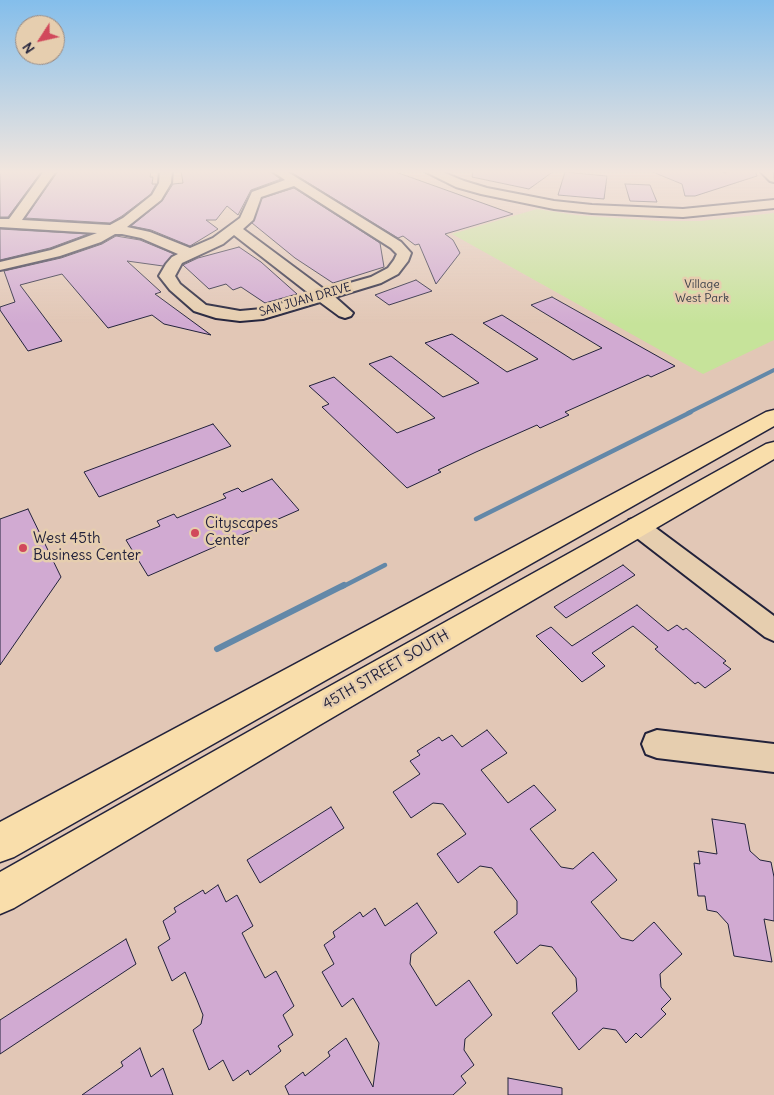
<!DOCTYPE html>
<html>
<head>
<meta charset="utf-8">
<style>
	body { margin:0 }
	#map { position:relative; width:774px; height:1095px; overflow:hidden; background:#e2c7b6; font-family:Delius,sans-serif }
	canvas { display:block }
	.north { position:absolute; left:15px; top:15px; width:50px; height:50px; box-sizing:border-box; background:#e6ceaf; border:1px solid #988981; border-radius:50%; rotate:235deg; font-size:14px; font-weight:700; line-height:20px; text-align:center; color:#22223b }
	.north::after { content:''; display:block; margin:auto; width:18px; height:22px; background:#d1495b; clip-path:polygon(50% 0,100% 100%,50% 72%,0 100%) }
</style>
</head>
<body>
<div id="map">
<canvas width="774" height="1095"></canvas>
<div class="north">N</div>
</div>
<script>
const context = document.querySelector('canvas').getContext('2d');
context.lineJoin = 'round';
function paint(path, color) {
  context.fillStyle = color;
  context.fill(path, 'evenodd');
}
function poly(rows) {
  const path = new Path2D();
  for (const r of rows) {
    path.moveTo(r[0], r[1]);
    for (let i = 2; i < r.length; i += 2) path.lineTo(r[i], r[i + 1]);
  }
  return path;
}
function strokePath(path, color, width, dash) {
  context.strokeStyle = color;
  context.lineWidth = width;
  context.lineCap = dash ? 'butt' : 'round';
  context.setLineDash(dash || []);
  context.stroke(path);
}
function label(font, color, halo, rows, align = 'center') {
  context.font = font + ' Delius,sans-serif';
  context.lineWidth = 5;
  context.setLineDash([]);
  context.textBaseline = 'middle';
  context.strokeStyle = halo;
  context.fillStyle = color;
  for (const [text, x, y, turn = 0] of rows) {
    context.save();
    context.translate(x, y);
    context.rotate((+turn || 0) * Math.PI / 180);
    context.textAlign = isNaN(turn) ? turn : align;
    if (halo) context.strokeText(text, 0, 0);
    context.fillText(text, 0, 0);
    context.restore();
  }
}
const green = poly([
	[537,209,575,215,659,221,701,221,774,213,774,340,703,374,452,234]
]);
const streamFar2 = poly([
	[688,413,774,370]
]);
const streamFar1 = poly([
	[476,519,691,412],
	[342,587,385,565]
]);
const stream = poly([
	[217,649,344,585]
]);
const building = poly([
	[0,171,42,171,8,217,0,217,0,171],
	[58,171,151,171,150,177,153,177,152,184,156,184,151,194,122,216,110,223,25,218,58,171],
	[181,171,270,171,281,179,251,190,238,215,227,206,216,220,206,220,218,229,190,246,151,230,131,226,162,201,173,184,183,183,181,171],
	[289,171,393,171,513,214,445,234,453,240,460,253,436,284,419,244,415,245,403,236,398,238,289,171],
	[473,171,554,171,529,189,472,177,473,171],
	[650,171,718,171,725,173,732,171,755,171,757,176,695,196,685,196,682,184,650,171],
	[565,172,607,176,604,199,558,195,565,172],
	[625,184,650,185,657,202,630,201,625,184],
	[294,188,380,243,384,267,333,283,295,258,252,223,262,198,294,188],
	[0,229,88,234,50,248,0,260,0,229],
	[116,236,140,240,174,254,163,266,127,261,161,292,155,294,211,335,164,324,152,315,108,328,62,274,20,285,62,341,28,351,0,310,0,307,15,302,4,271,61,258,102,244,116,236],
	[239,247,261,262,297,294,265,303,241,287,233,290,226,284,209,289,183,265,198,258,239,247],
	[416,280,432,291,389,305,375,295,416,280],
	[552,297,675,366,651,377,648,375,565,412,569,415,540,428,537,425,476,452,438,470,441,472,407,488,322,407,329,404,309,386,334,377,397,433,435,418,369,364,391,356,443,397,479,383,425,343,452,334,507,372,538,359,483,323,502,315,573,360,602,348,531,305,552,297],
	[213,424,231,446,99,497,84,472,213,424],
	[272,479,299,510,148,576,126,540,160,526,157,521,174,514,177,518,226,498,223,494,238,488,242,492,272,479],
	[28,509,61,577,0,665,0,519,28,509],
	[623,565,635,575,566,618,554,607,623,565],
	[637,605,668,631,677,625,683,630,686,628,726,661,723,663,731,669,705,688,698,682,695,684,655,649,658,647,633,626,592,653,605,666,582,682,536,636,551,627,572,646,637,605],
	[487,730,507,753,481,770,508,803,534,785,556,810,530,829,561,867,573,869,593,852,617,880,591,902,621,938,633,941,654,922,682,954,660,974,661,987,671,999,661,1009,666,1014,641,1038,636,1033,626,1043,616,1030,603,1028,579,1050,552,1013,577,991,576,978,552,947,540,945,517,964,494,932,517,914,517,901,492,868,480,866,458,883,437,854,466,834,443,804,433,803,411,818,393,792,420,774,410,761,420,755,417,751,439,737,442,741,452,735,462,747,487,730],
	[331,807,344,828,260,883,247,860,331,807],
	[712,819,745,824,750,851,760,860,771,862,774,877,774,921,764,919,772,962,734,956,728,924,717,912,707,910,705,896,698,896,694,863,700,864,698,851,717,854,712,819],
	[218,885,226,902,237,895,253,926,242,933,251,951,265,978,276,971,294,1006,283,1015,293,1035,278,1046,281,1051,250,1075,248,1070,233,1081,223,1060,209,1070,193,1030,201,1024,203,1015,197,1000,185,972,172,981,158,947,170,939,163,921,176,912,174,908,203,890,205,894,218,885],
	[417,903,437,933,411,954,410,964,436,1006,469,980,492,1015,465,1039,464,1050,474,1065,461,1076,466,1083,453,1095,289,1095,285,1086,303,1072,305,1076,330,1056,328,1052,346,1038,373,1087,379,1043,353,998,342,1007,322,972,334,964,324,945,335,937,333,932,360,912,363,917,375,908,385,926,417,903],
	[126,939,136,964,0,1054,0,1020,126,939],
	[140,1048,151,1077,163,1068,173,1095,82,1095,123,1066,121,1062,140,1048],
	[508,1078,562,1088,562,1095,508,1095,508,1078]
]);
const minor = poly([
	[44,171,56,171,22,220,110,225,123,218,152,195,159,183,160,171,172,171,171,183,161,200,127,227,150,232,190,248,213,238,240,218,252,192,285,180,272,171,286,171,401,242,411,253,408,261,398,274,381,283,335,297,353,313,351,316,345,318,339,316,320,302,263,319,240,321,216,318,194,311,170,290,159,276,166,264,172,257,178,254,141,238,122,234,115,234,101,242,60,256,0,270,0,262,51,250,97,233,0,227,0,219,9,219,44,171],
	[294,186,391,248,397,254,394,260,388,268,371,277,325,290,243,229,253,220,261,197,294,186],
	[234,235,311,295,262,309,240,311,206,305,180,284,175,276,182,263,223,244,234,235],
	[424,171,440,171,464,181,487,188,554,201,592,205,683,209,774,200,774,208,683,217,592,213,554,209,481,194,456,187,424,171],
	[760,171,773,171,774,182,770,181,760,171],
	[637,518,645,520,774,616,774,641,765,637,629,532,625,526,629,520,637,518],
	[657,730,774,744,774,772,657,758,646,754,642,744,646,734,657,730]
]);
const major = poly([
	[774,410,774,426,14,857,0,862,0,822,766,412,774,410],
	[774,442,774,459,318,726,14,908,0,914,0,872,294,706,766,444,774,442]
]);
const markers = [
	[195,533,5,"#d1495b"],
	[23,548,5,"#d1495b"]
];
const farParknames = [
	["Village",702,285],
	["West Park",702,299]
];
const farStreetnames = [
	["SAN JUAN DRIVE",305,300,-16]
];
const poiNames = [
	["Cityscapes",205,524],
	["Center",205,541],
	["West 45th",33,539],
	["Business Center",33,556]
];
const streetNames = [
	["45TH STREET SOUTH",386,670,-30]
];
paint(green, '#c6e39a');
strokePath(streamFar2, '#6388a8', 4);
strokePath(streamFar1, '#6388a8', 4.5);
strokePath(stream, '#6388a8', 6);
paint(building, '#d1aad2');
strokePath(building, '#22223b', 1);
strokePath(minor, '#22223b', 4);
strokePath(major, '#22223b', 3);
paint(minor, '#e6ceaf');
paint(major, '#f9deab');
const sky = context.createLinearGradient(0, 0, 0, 324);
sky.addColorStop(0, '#84beeb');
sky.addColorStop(0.53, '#f2e6de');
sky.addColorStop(1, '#f2e6de00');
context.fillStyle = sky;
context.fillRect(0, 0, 774, 324);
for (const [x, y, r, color] of markers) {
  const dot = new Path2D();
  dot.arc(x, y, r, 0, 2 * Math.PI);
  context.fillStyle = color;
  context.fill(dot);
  strokePath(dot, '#e6ceaf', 2);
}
label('12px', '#3b3f49', '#e6ceaf', farParknames);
label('12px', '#22223b', '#e6ceaf', farStreetnames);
label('15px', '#22223b', '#e6ceaf', poiNames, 'left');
label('15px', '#22223b', '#e6ceaf', streetNames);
</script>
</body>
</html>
